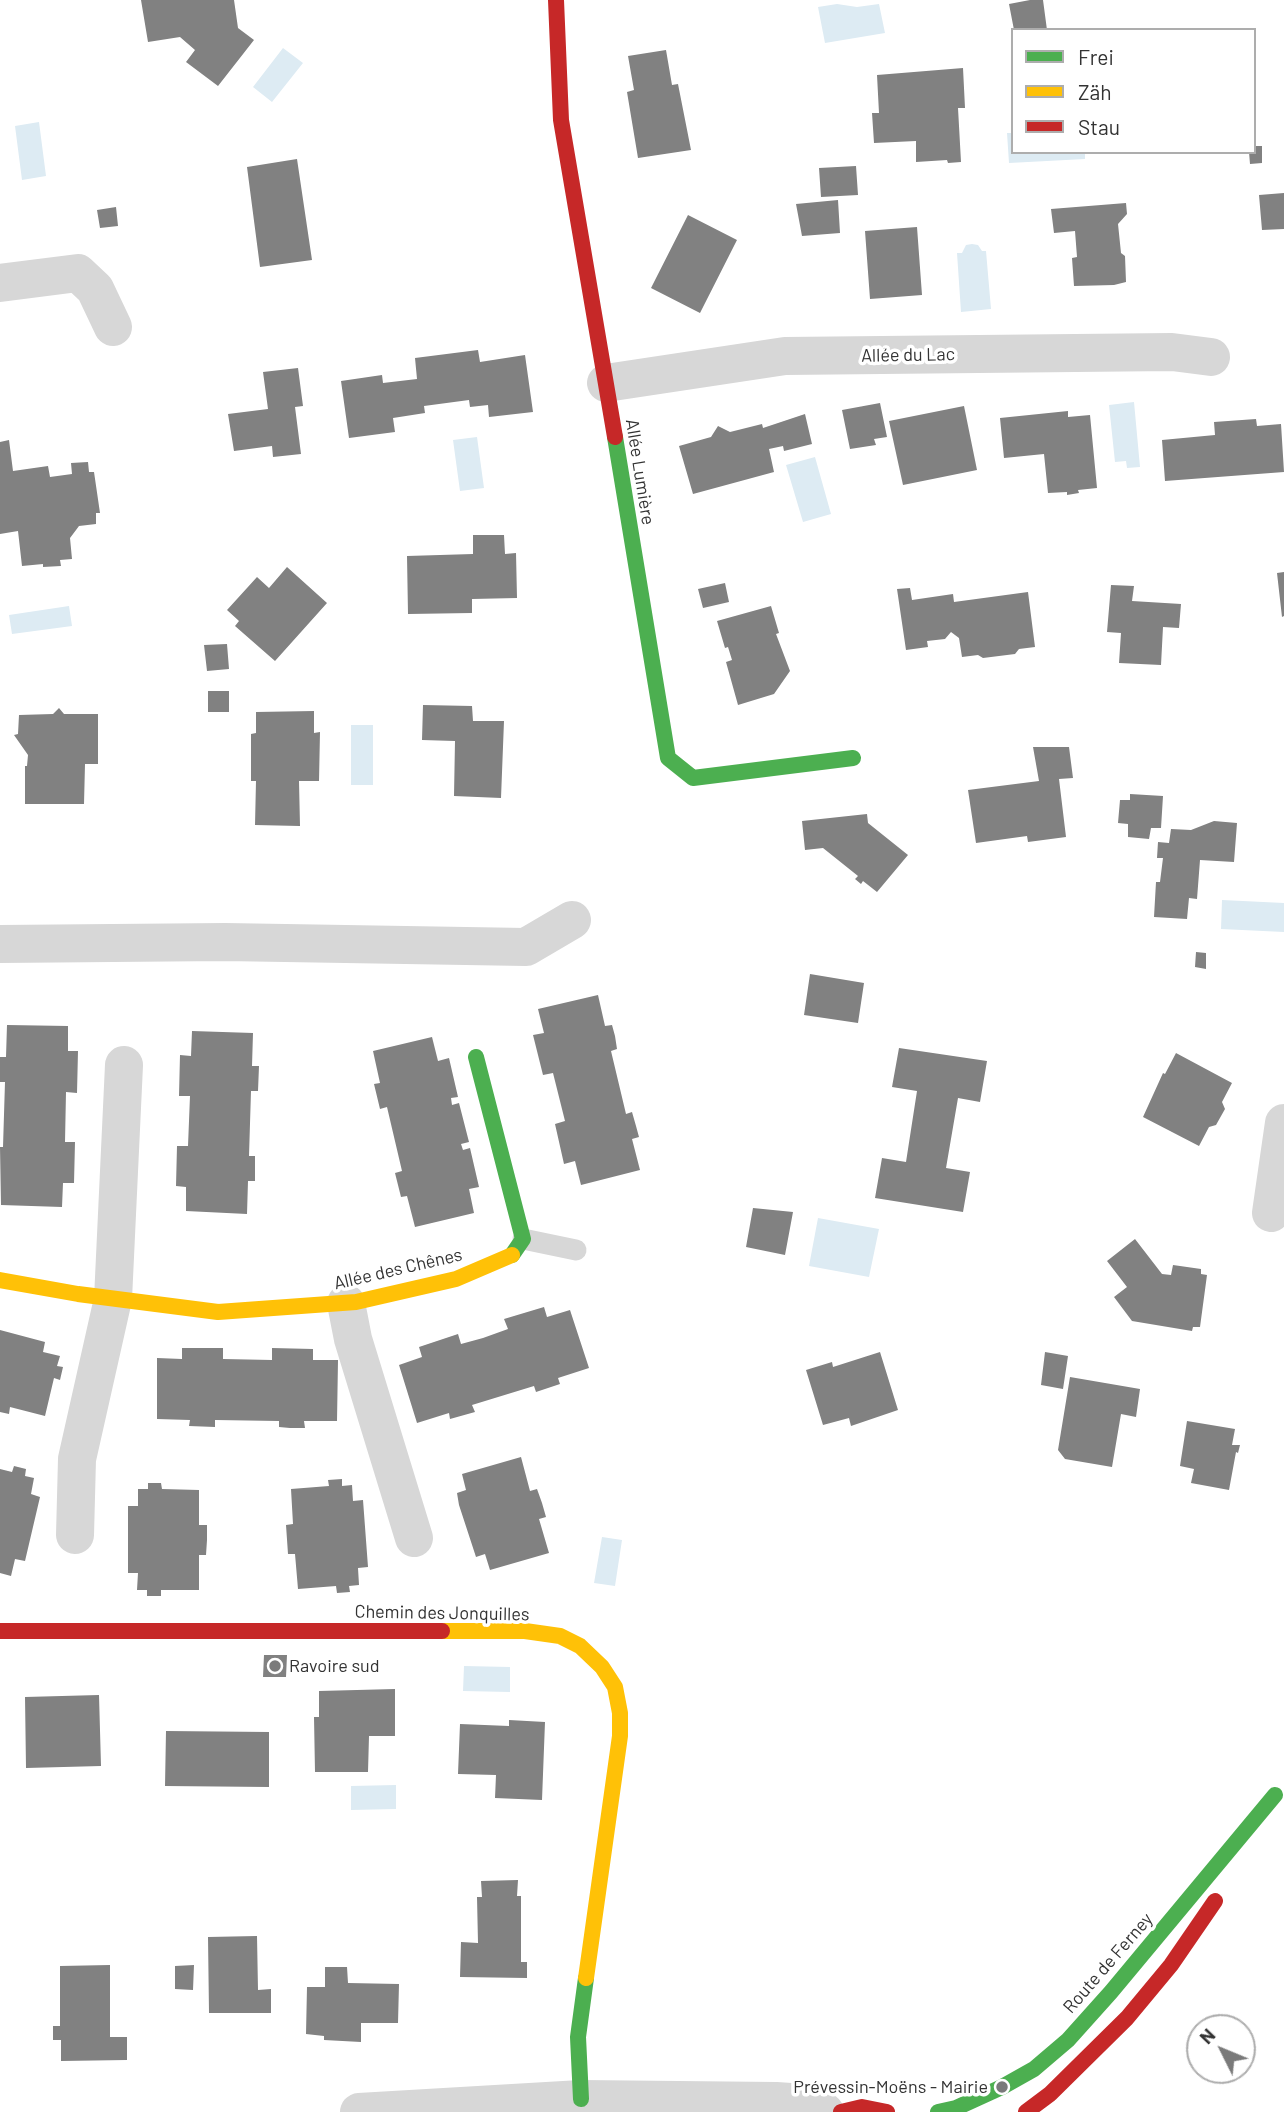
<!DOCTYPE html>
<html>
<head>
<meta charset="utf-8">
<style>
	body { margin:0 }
	#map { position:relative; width:1284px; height:2112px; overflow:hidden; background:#fff; font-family:Barlow,sans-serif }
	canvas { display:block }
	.legend { position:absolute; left:1011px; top:28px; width:245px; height:126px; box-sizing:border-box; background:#fff; border:2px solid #adadad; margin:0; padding:9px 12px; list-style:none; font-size:21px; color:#333 }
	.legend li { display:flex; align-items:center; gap:14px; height:35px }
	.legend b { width:35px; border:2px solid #adadad }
	.north { position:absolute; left:1186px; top:2014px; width:70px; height:70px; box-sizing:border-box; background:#fff; border:2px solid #adadad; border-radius:50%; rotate:313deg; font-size:19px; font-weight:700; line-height:28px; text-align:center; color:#333 }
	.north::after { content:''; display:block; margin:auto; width:24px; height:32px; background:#7a7a7a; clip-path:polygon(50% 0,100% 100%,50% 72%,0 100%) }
</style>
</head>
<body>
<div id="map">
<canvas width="1284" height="2112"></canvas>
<ul class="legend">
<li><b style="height:9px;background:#4caf50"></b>Frei</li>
<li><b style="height:9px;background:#ffc107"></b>Zäh</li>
<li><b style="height:9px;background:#c62828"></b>Stau</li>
</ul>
<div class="north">N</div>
</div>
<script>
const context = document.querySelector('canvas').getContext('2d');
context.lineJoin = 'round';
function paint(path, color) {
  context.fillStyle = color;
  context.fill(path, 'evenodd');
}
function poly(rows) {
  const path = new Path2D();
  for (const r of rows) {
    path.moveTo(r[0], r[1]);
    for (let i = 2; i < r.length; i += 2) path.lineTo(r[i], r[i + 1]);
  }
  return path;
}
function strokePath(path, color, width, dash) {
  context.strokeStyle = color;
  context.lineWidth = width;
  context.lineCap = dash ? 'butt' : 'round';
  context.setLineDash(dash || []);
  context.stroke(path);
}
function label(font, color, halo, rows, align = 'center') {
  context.font = font + ' Barlow,sans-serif';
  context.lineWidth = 7;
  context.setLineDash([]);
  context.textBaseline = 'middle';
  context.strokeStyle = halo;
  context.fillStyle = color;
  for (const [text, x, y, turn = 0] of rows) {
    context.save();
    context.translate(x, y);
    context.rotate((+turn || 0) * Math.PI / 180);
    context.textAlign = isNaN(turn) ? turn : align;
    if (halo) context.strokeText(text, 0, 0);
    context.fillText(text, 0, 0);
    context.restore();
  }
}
const water = poly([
	[837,4,857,7,879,4,885,33,825,43,818,7],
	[283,48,303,63,272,102,253,87],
	[39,122,46,176,22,180,15,126],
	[1007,133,1013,133,1013,152,1085,152,1085,159,1009,163],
	[972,244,978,245,982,251,986,251,991,309,961,312,957,253,962,253,966,245],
	[1134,402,1140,467,1127,468,1126,461,1115,462,1109,405],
	[477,437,484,488,460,491,453,440],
	[815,457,831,514,803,522,786,465],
	[69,606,72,626,12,634,9,615],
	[351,725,373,725,373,785,351,785],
	[1222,900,1284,903,1284,932,1221,929],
	[818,1218,879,1229,869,1277,809,1266],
	[602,1537,622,1540,615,1586,594,1583],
	[464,1666,510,1667,510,1692,463,1691],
	[396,1785,396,1809,351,1810,351,1786]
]);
const building = poly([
	[141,0,234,0,238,28,254,40,218,86,186,62,195,50,180,37,148,42],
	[1030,0,1043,0,1047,30,1014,30,1009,4],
	[666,50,672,85,678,84,691,150,638,158,627,92,634,90,628,56],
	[963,68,965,108,958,108,961,162,948,163,947,160,916,162,916,141,874,143,872,113,879,113,877,75],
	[1254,146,1262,146,1262,163,1250,164,1249,152,1254,152],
	[297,159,312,260,260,267,247,167],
	[856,166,858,195,821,197,819,168],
	[1284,193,1284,229,1262,230,1259,195],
	[838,200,840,233,802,236,796,204],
	[1126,203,1127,214,1118,224,1121,253,1125,256,1126,282,1114,285,1074,286,1072,258,1077,257,1075,231,1054,233,1051,209],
	[116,207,118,226,100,228,97,210],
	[688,215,737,240,700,313,651,288],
	[917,227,922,295,870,299,865,231],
	[478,350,480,362,525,355,533,412,489,417,488,405,470,407,469,400,424,406,425,413,393,418,395,432,349,438,341,381,382,375,383,383,417,379,415,358],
	[298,368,303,406,295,407,301,454,273,457,272,446,234,451,228,414,268,409,263,372],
	[880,403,887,437,874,439,876,445,850,449,842,410],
	[964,406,977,470,903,485,889,421],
	[1068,411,1068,417,1090,415,1097,488,1078,490,1079,493,1067,495,1067,492,1048,493,1044,454,1004,458,1000,418],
	[805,414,812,444,784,451,783,446,769,449,774,472,693,494,679,446,711,437,718,426,730,432,762,424,763,428],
	[1256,419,1257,426,1281,424,1284,472,1165,481,1162,440,1215,435,1214,422],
	[9,440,13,471,48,466,50,477,72,474,71,463,88,462,89,472,94,472,100,513,96,513,96,524,79,526,70,538,72,559,60,560,61,566,43,567,43,564,22,566,18,531,0,534,0,442],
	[473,535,504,535,505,554,516,553,517,598,472,599,472,613,408,614,407,556,473,554],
	[287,567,327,603,275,661,235,626,239,621,227,610,257,577,269,588],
	[1284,572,1284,616,1282,617,1277,573],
	[725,583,729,602,703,608,698,589],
	[1111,585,1134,586,1132,601,1181,604,1179,628,1163,627,1161,665,1119,663,1121,633,1107,632],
	[910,588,912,600,953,594,954,602,1028,592,1035,647,1019,649,1015,654,983,658,978,655,962,657,959,638,951,632,945,639,927,641,928,647,906,650,897,589],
	[771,606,779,633,776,634,790,671,774,694,738,705,726,662,732,660,728,647,725,648,717,621],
	[227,644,229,669,207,671,204,645],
	[208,691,229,691,229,712,208,712],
	[423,705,472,706,473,721,504,721,501,798,454,796,455,741,422,740],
	[59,708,64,714,98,714,98,764,85,764,84,804,25,804,25,766,27,766,28,755,14,735,18,734,19,715,53,714],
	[314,711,314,733,320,732,319,781,299,781,300,826,255,825,256,781,251,781,251,734,256,733,256,712],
	[1033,747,1069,747,1073,778,1059,779,1066,837,1028,842,1027,836,976,843,968,790,1039,781],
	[1130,794,1163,796,1161,828,1151,828,1149,839,1128,837,1128,824,1118,823,1120,800,1130,800],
	[867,814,868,823,908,855,877,892,863,881,861,884,855,879,858,876,823,848,805,850,802,821],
	[1214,821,1237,823,1234,862,1200,860,1197,899,1189,898,1187,919,1154,917,1156,882,1160,882,1163,858,1157,858,1158,842,1169,843,1171,829,1191,830],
	[1196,952,1206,953,1206,969,1195,967],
	[810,974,864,983,858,1023,804,1015],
	[598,995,605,1026,612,1025,615,1036,617,1049,611,1051,626,1114,632,1112,636,1126,639,1137,632,1139,640,1170,581,1185,575,1161,564,1164,555,1124,565,1121,553,1073,543,1075,533,1035,544,1033,538,1009],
	[7,1025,68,1026,68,1051,78,1051,77,1093,66,1092,65,1142,75,1142,74,1183,63,1183,62,1207,1,1205,0,1147,3,1147,5,1082,0,1082,0,1057,6,1057],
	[192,1031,253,1033,252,1066,259,1066,258,1091,251,1091,249,1156,255,1156,255,1181,248,1181,247,1214,186,1211,186,1187,176,1186,177,1146,188,1146,190,1096,179,1096,180,1055,191,1056],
	[432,1037,438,1061,449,1058,458,1097,451,1098,452,1105,459,1103,469,1142,461,1144,463,1150,470,1148,479,1187,469,1189,474,1213,415,1227,407,1196,401,1197,395,1173,402,1171,387,1107,380,1109,374,1084,380,1083,373,1051],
	[899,1048,987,1061,980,1102,958,1098,946,1168,970,1172,963,1212,875,1198,882,1158,906,1162,917,1091,892,1087],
	[1176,1053,1232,1083,1222,1102,1225,1109,1216,1125,1209,1127,1199,1146,1143,1117,1163,1073,1165,1074],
	[753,1208,793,1212,785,1255,746,1247],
	[1135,1239,1162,1274,1171,1275,1173,1265,1201,1269,1201,1274,1207,1275,1200,1327,1193,1327,1192,1331,1132,1321,1114,1297,1127,1287,1107,1261],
	[544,1307,547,1317,570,1310,589,1368,558,1378,560,1384,536,1392,534,1386,472,1405,475,1412,450,1419,449,1413,417,1423,399,1365,422,1357,419,1347,458,1334,461,1344,483,1338,508,1329,504,1319],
	[0,1330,45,1342,43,1352,60,1356,57,1366,63,1367,60,1380,54,1378,45,1416,10,1407,9,1414,0,1412],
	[182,1348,223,1348,223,1359,272,1360,272,1348,313,1349,313,1360,338,1360,337,1421,304,1421,305,1428,290,1428,279,1427,279,1421,215,1420,215,1427,189,1426,190,1420,157,1419,157,1358,182,1359],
	[880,1352,898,1410,851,1426,849,1418,823,1425,806,1370,832,1362,833,1367],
	[1045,1352,1068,1356,1063,1389,1041,1385],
	[1070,1377,1140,1389,1136,1417,1121,1414,1112,1467,1065,1459,1058,1450],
	[1187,1421,1235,1429,1232,1445,1240,1445,1238,1453,1236,1452,1229,1490,1191,1483,1194,1469,1180,1466],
	[521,1457,530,1491,537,1489,542,1503,546,1517,539,1519,549,1553,490,1570,485,1554,476,1557,459,1505,457,1493,466,1490,462,1474],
	[14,1466,26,1469,25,1476,34,1478,31,1494,40,1497,25,1561,15,1559,11,1576,0,1573,0,1469,12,1472],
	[342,1479,342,1486,352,1485,353,1501,363,1500,368,1567,358,1568,359,1585,349,1586,350,1592,337,1593,336,1586,298,1589,295,1554,288,1554,286,1525,293,1524,291,1489,329,1486,328,1480],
	[148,1483,161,1483,162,1489,199,1490,199,1525,207,1525,207,1540,206,1555,199,1555,199,1590,161,1590,161,1596,147,1596,147,1590,137,1590,138,1573,128,1573,128,1506,138,1506,138,1489,148,1489],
	[264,1655,287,1655,286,1677,263,1677],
	[395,1689,395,1736,369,1736,368,1772,315,1772,314,1717,319,1717,319,1691],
	[99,1695,101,1766,26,1768,25,1697],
	[509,1720,545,1722,542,1800,495,1798,496,1775,458,1774,460,1724,509,1726],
	[166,1731,269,1732,269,1787,165,1786],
	[518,1880,517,1896,521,1896,521,1962,527,1962,527,1978,460,1977,461,1942,478,1943,477,1897,482,1897,481,1881],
	[257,1936,258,1990,271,1989,271,2013,209,2013,208,1937],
	[110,1965,110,2037,127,2037,127,2060,61,2061,61,2040,53,2040,53,2026,60,2026,60,1966],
	[194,1965,193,1990,175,1989,175,1966],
	[325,1967,347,1967,348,1983,399,1984,398,2023,361,2023,361,2042,324,2040,324,2036,306,2034,307,1987,325,1987]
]);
const lane = poly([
	[523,1239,576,1250]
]);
const street = poly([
	[0,283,78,273,95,289,113,327],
	[606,383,785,356,1172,352,1211,357],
	[0,944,225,942,526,947,572,920],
	[1271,1213,1284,1123],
	[346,1303,353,1339,414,1538],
	[75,1535,77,1459,113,1299,124,1065],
	[359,2112,581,2099,776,2101,805,2103,825,2112]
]);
const fast = poly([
	[615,437,668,758,693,778,853,758],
	[476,1057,523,1239,512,1255],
	[581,2099,578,2037,586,1978],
	[938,2112,956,2108,1002,2087,1034,2069,1068,2040,1111,1992,1275,1795]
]);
const slow = poly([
	[0,1280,78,1294,218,1312,356,1302,456,1279,512,1255],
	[442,1631,525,1631,560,1636,580,1646,602,1667,615,1687,620,1713,620,1736,586,1978]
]);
const jam = poly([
	[556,0,561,120,615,437],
	[0,1631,442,1631],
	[841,2112,862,2107,887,2112],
	[1026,2112,1050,2094,1127,2018,1171,1965,1215,1901]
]);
const markers = [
	[275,1666,7,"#7a7a7a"],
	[1002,2087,7,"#7a7a7a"]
];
const streetNames = [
	["Allée du Lac",908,355,-1],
	["Allée Lumière",640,472,81],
	["Allée des Chênes",398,1269,-13],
	["Chemin des Jonquilles",442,1613,1],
	["Route de Ferney",1108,1963,-49]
];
const poiNames = [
	["Ravoire sud",289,1666],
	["Prévessin-Moëns - Mairie",988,2087,"right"]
];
paint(water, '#ddebf3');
paint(building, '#818181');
strokePath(lane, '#d7d7d7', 21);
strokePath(street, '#d7d7d7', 38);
strokePath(fast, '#4caf50', 16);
strokePath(slow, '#ffc107', 16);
strokePath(jam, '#c62828', 16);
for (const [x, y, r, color] of markers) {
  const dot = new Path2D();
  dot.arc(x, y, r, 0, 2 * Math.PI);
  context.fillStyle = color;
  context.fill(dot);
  strokePath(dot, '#fff', 2.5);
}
label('18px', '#333', '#fff', streetNames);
label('18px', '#333', '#fff', poiNames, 'left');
</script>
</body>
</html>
